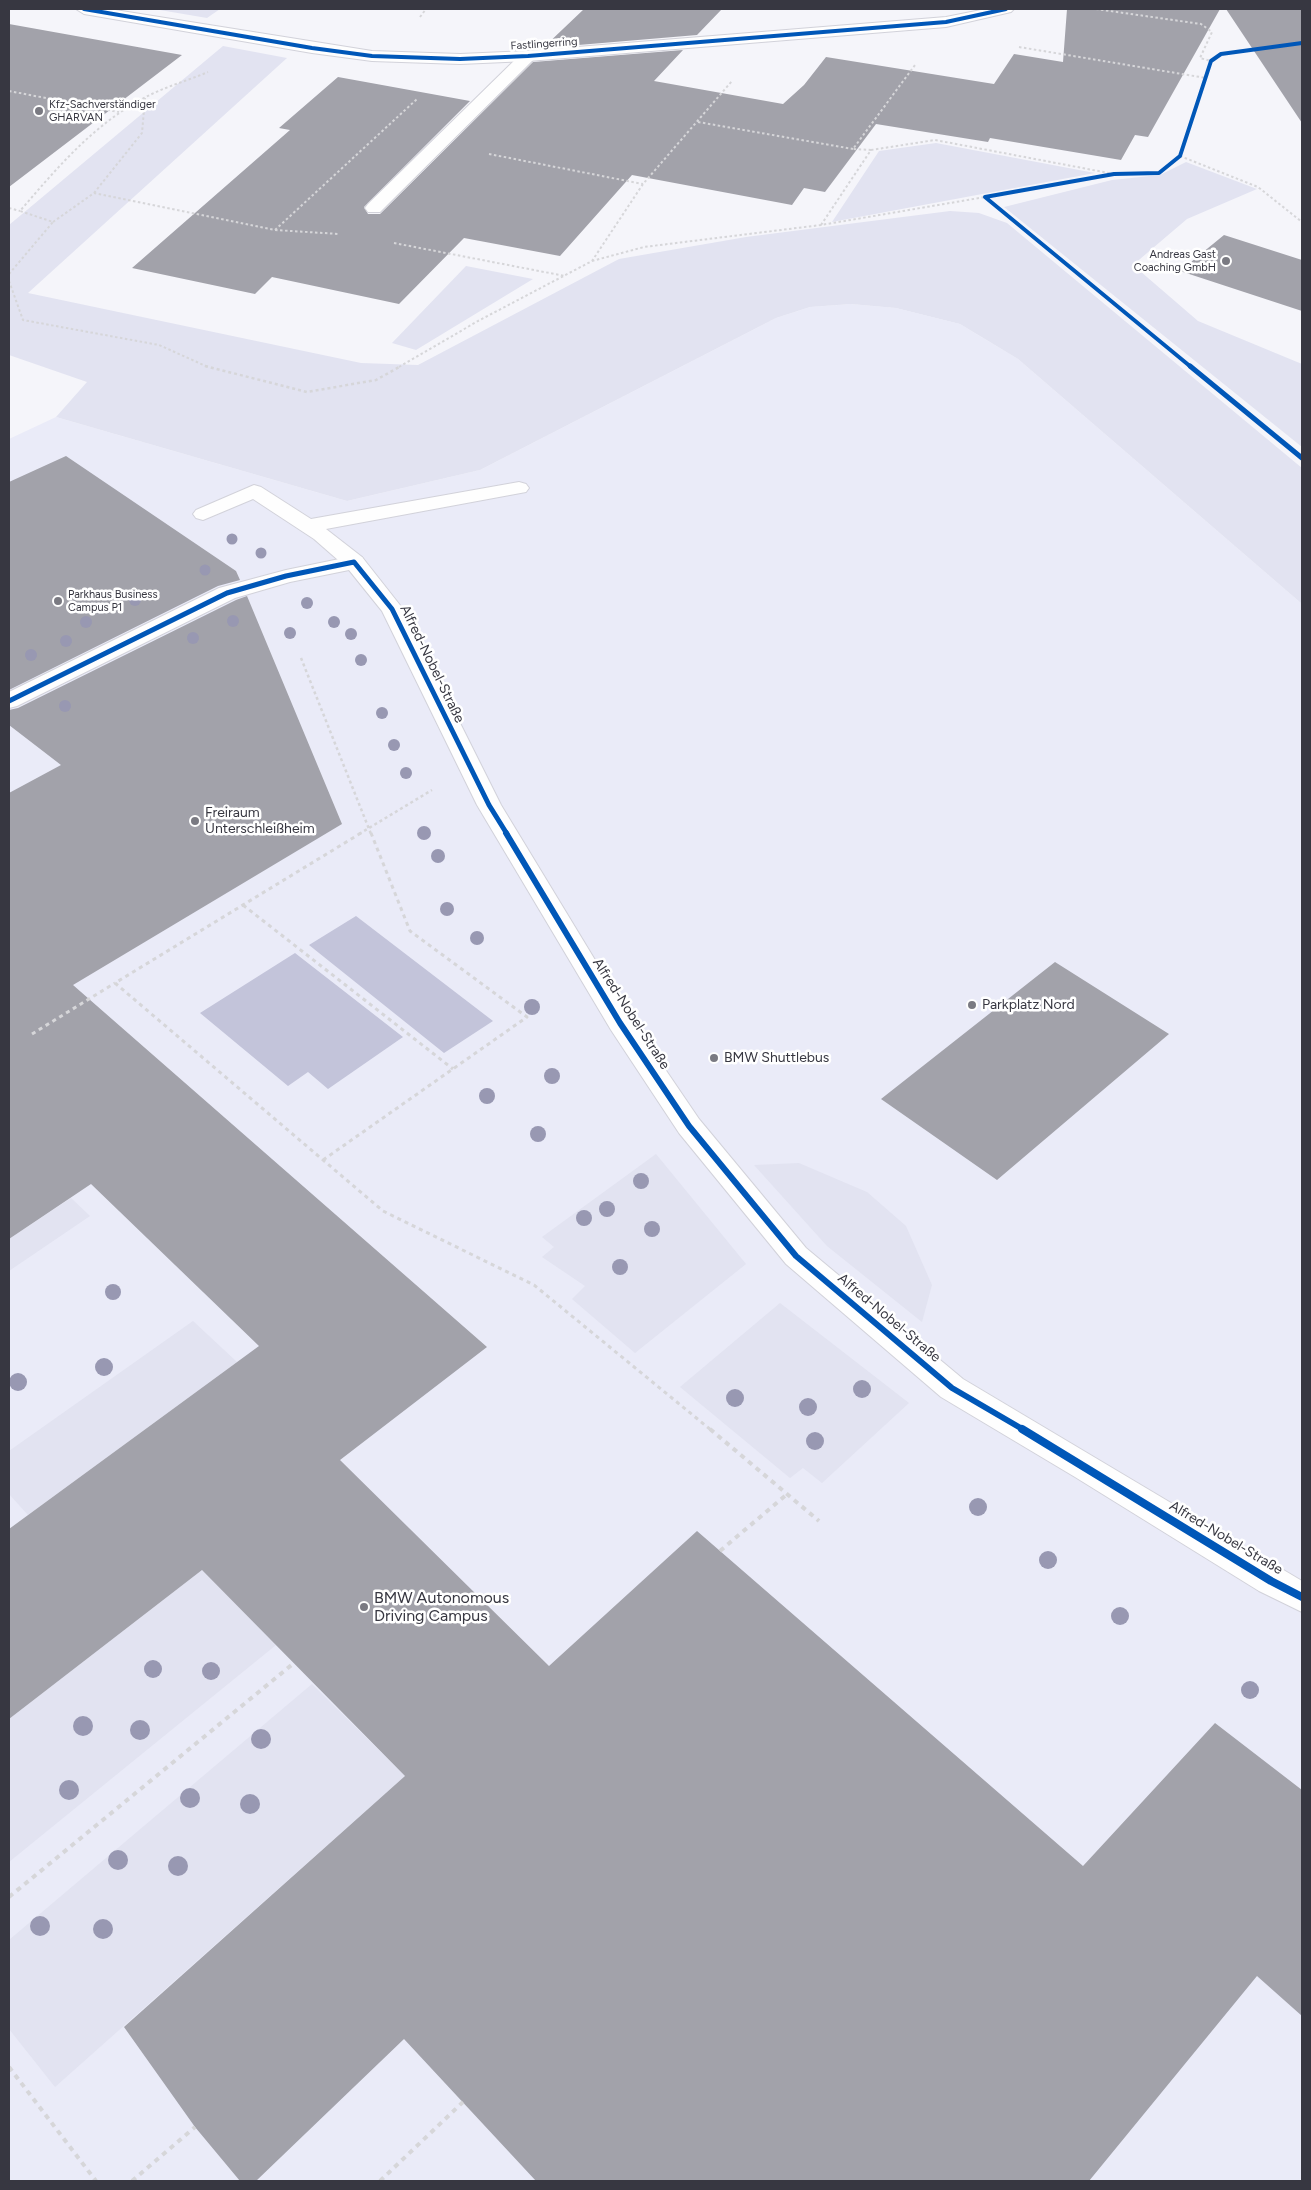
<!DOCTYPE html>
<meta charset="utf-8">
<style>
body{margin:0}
#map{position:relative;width:1311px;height:2190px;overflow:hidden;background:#f5f5fa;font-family:Figtree,sans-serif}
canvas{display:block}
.frame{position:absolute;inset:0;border:10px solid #373741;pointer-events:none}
</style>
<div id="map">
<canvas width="1311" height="2190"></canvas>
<div class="frame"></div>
</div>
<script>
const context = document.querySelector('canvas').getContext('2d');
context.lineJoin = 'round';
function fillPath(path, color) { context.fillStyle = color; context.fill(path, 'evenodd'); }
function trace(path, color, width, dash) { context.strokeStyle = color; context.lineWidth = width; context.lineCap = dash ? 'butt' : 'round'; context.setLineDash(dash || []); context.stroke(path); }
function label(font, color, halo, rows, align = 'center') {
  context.font = font + ' Figtree,sans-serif'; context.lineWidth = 5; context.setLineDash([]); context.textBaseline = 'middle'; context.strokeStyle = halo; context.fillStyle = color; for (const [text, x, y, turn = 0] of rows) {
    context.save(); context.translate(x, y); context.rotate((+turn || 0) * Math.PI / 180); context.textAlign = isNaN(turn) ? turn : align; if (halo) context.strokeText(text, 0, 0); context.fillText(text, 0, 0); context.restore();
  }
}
fillPath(new Path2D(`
 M851,304l45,4 64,16 58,35 284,245v1577h-1293v-1742l47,-22 291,84 133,-31 296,-152 34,-11z`), '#eaebf8');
fillPath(new Path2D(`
 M154,9h66l-13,9z
 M223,46l64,12 -259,235 333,70 57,2 201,-106 127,-22 204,-26 29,2 28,10 295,245v136l-284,-245 -58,-35 -64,-16 -45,-4 -41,3 -34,11 -296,152 -133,31 -291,-84 31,-35 -78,-27v-130z
 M936,143l159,30 -263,49 47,-71z
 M1186,162l71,27 -70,30 -54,46 65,56 104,43v83l-298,-240 108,-27 48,-5z
 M466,266l67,13 -117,71 -24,-7z
 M656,1154l90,110 -111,89 -63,-54 13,-13 -43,-29 12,-10 -12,-10z
 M799,1163l68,29 39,34 26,59 -10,37 -95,-76 -73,-81z
 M71,1198l19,18 -81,55v-32z
 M780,1303l129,100 -87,80 -19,-15 -13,10 -110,-91z
 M193,1321l44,41 -209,153 -19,-21v-43z
 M202,1570l74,75 -267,217v-143z
 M312,1684l93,92 -350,311 -46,-58v-89z`), '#e2e3f1');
fillPath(new Path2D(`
 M356,916l137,105 -49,32 -135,-108z
 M295,953l108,84 -75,52 -20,-17 -20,14 -88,-73z`), '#c3c4da');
fillPath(new Path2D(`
 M584,9h138l-25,26 -154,13z
 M1067,9h153l-72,128 -13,-2 -14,25 -131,-22 -2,4 -112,-18 -51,68 -21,-4 -12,17 -160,-30 -72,81 -96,-18 -65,66 -127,-27 -17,17 -123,-26 158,-138 -11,-2 59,-51 132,24 -106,106 4,7h12l153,-152 150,-12 -29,31 129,23 21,-19 22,-28 168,27 20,-30 49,8z
 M1226,9h76v114z
 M9,24l173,31 -173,132z
 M1224,235l78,25v51l-122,-40z
 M66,456l170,115 4,9 -22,6 -209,104v-208z
 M247,596l95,228 -269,161 414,362 -147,113 209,206 148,-135 386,335 132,-143 87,67v226l-45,-40 -168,205h-553l-132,-142 -148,142h-16l-45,-54 -71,-100 281,-251 -203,-206 -193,149v-190l250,-183 -168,-162 -82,55v-446l52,-28 -52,-40v-15l9,-2 218,-108z
 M1055,962l114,72 -172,146 -116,-81z`), '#a2a2aa');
const lane = new Path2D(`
 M528,51l8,5 -2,3 -154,153h-12l-3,-4 3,-4 154,-151z
 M519,482l7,2 3,4 -3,4 -200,37 36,28 3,5 -3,5 -8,1 -8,-1 -32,-28 -61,-40 -50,21 -7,-2 -3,-4 3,-4 58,-25 7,2 50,32z`);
const street = new Path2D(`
 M76,9h33l263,42 88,3 68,-3 418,-34 40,-8h28l-3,3 -65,15 -418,34 -68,3 -88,-3 -60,-8 -228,-39z
 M354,556l8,1 41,52 98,196 128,211 70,103 107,129 157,131 339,202v31l-43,-21 -184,-114 -134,-80 -155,-133 -107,-131 -68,-103 -134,-225 -95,-194 -33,-41 -59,12 -55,16 -218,108 -8,2v-16l210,-104 67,-18z`);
trace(lane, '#d2d2da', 2);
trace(street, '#d2d2da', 2);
trace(new Path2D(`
 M1096,9l105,15 11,8 -12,26 11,3
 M420,17l6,-8
 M1019,47l187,31
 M9,91l110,21
 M698,122l155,27
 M871,150l64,-10 179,34
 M489,154l154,30
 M1180,156l78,31 44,35
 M94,193l48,-60 3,-35
 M9,208l11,3
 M53,222l41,-29 181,37 64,4
 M821,225l50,-75 -18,-1 62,-84
 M275,230l142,-131
 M394,243l171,33
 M592,261l52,-14 177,-22 164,-28
 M9,274l44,-52 -33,-11c37,-43 73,-86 124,-113 20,-11 43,-17 64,-26
 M9,281l14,39 136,25 49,22
 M399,367l79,-46 114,-60 51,-77 89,-103`), '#d6d6d9', 2, [2.5, 2.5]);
trace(new Path2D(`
 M205,366l102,26 69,-12 25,-14
 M301,658l70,176
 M359,834l73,-44`), '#d6d6d9', 2.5, [3, 3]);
trace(new Path2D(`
 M361,833l-246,150 268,228 151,74 177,145
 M243,905l210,164
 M32,1034l83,-51
 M323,1160l204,-143 -117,-86 -39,-98`), '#d6d6d9', 3, [4, 4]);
trace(new Path2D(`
 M710,1429l109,92
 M720,1551l66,-56
 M9,1897l285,-234
 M9,2067l87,114
 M132,2181l63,-54
 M380,2181l83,-79`), '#d6d6d9', 4, [5, 5]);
fillPath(lane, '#fefefe');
fillPath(street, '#fefefe');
trace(new Path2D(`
 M84,9l228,39 60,8 88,3 68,-3 418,-34 60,-13
 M985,197l206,170
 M985,197l129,-23 45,-1 21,-17 31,-95 10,-7 81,-11`), '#0057b8', 4);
trace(new Path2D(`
 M1190,366l112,92
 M9,701l218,-108 59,-17 68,-14 38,47 97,196 18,29`), '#0057b8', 5);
trace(new Path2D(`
 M506,833l114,190 69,103 107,130 156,132 72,42`), '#0057b8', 6);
trace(new Path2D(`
 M1022,1429l249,152 31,16`), '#0057b8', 8);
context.fillStyle = '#9898b2';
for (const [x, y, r] of [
 [232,539,5.5],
 [261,553,5.5],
 [205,570,5.5],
 [135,600,6],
 [307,603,6],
 [233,621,6],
 [86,622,6],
 [334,622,6],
 [290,633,6],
 [351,634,6],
 [193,638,6],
 [66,641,6],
 [31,655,6],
 [361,660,6],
 [65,706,6],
 [382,713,6],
 [394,745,6],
 [406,773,6],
 [424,833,7],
 [438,856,7],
 [447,909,7],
 [477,938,7],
 [532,1007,8],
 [552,1076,8],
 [487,1096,8],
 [538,1134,8],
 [641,1181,8],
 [607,1209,8],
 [584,1218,8],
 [652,1229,8],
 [620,1267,8],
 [113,1292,8],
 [104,1367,9],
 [18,1382,9],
 [862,1389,9],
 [735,1398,9],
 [808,1407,9],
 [815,1441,9],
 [978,1507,9],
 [1048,1560,9],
 [1120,1616,9],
 [153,1669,9],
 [211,1671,9],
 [1250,1690,9],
 [83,1726,10],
 [140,1730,10],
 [261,1739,10],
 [69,1790,10],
 [190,1798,10],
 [250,1804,10],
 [118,1860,10],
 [178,1866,10],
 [40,1926,10],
 [103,1929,10]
]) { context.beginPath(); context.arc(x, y, r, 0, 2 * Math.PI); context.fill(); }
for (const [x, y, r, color] of [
 [39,111,5,"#7a7a82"],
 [1226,261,5,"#7a7a82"],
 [58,601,5,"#7a7a82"],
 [195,821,5,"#7a7a82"],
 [972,1005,5,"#7a7a82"],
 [714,1058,5,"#7a7a82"],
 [364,1607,5,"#7a7a82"]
]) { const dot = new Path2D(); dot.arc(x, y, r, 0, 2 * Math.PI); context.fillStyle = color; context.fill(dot); trace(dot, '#fff', 2); }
label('11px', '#373741', '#fff', [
 ["Fastlingerring",544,44,-4]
]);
label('11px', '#373741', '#fff', [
 ["Kfz-Sachverständiger",49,105],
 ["GHARVAN",49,118],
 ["Andreas Gast",1216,255,"right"],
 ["Coaching GmbH",1216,268,"right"],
 ["Parkhaus Business",68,595],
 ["Campus P1",68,608]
], 'left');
label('14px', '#373741', '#fff', [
 ["Alfred-Nobel-Straße",432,664,64],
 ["Alfred-Nobel-Straße",631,1014,57],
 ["Alfred-Nobel-Straße",889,1318,40],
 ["Alfred-Nobel-Straße",1226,1538,31]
]);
label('14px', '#373741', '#fff', [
 ["Freiraum",205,813],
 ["Unterschleißheim",205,829],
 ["Parkplatz Nord",982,1005],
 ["BMW Shuttlebus",724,1058]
], 'left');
label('16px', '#373741', '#fff', [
 ["BMW Autonomous",374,1598],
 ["Driving Campus",374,1616]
], 'left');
</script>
